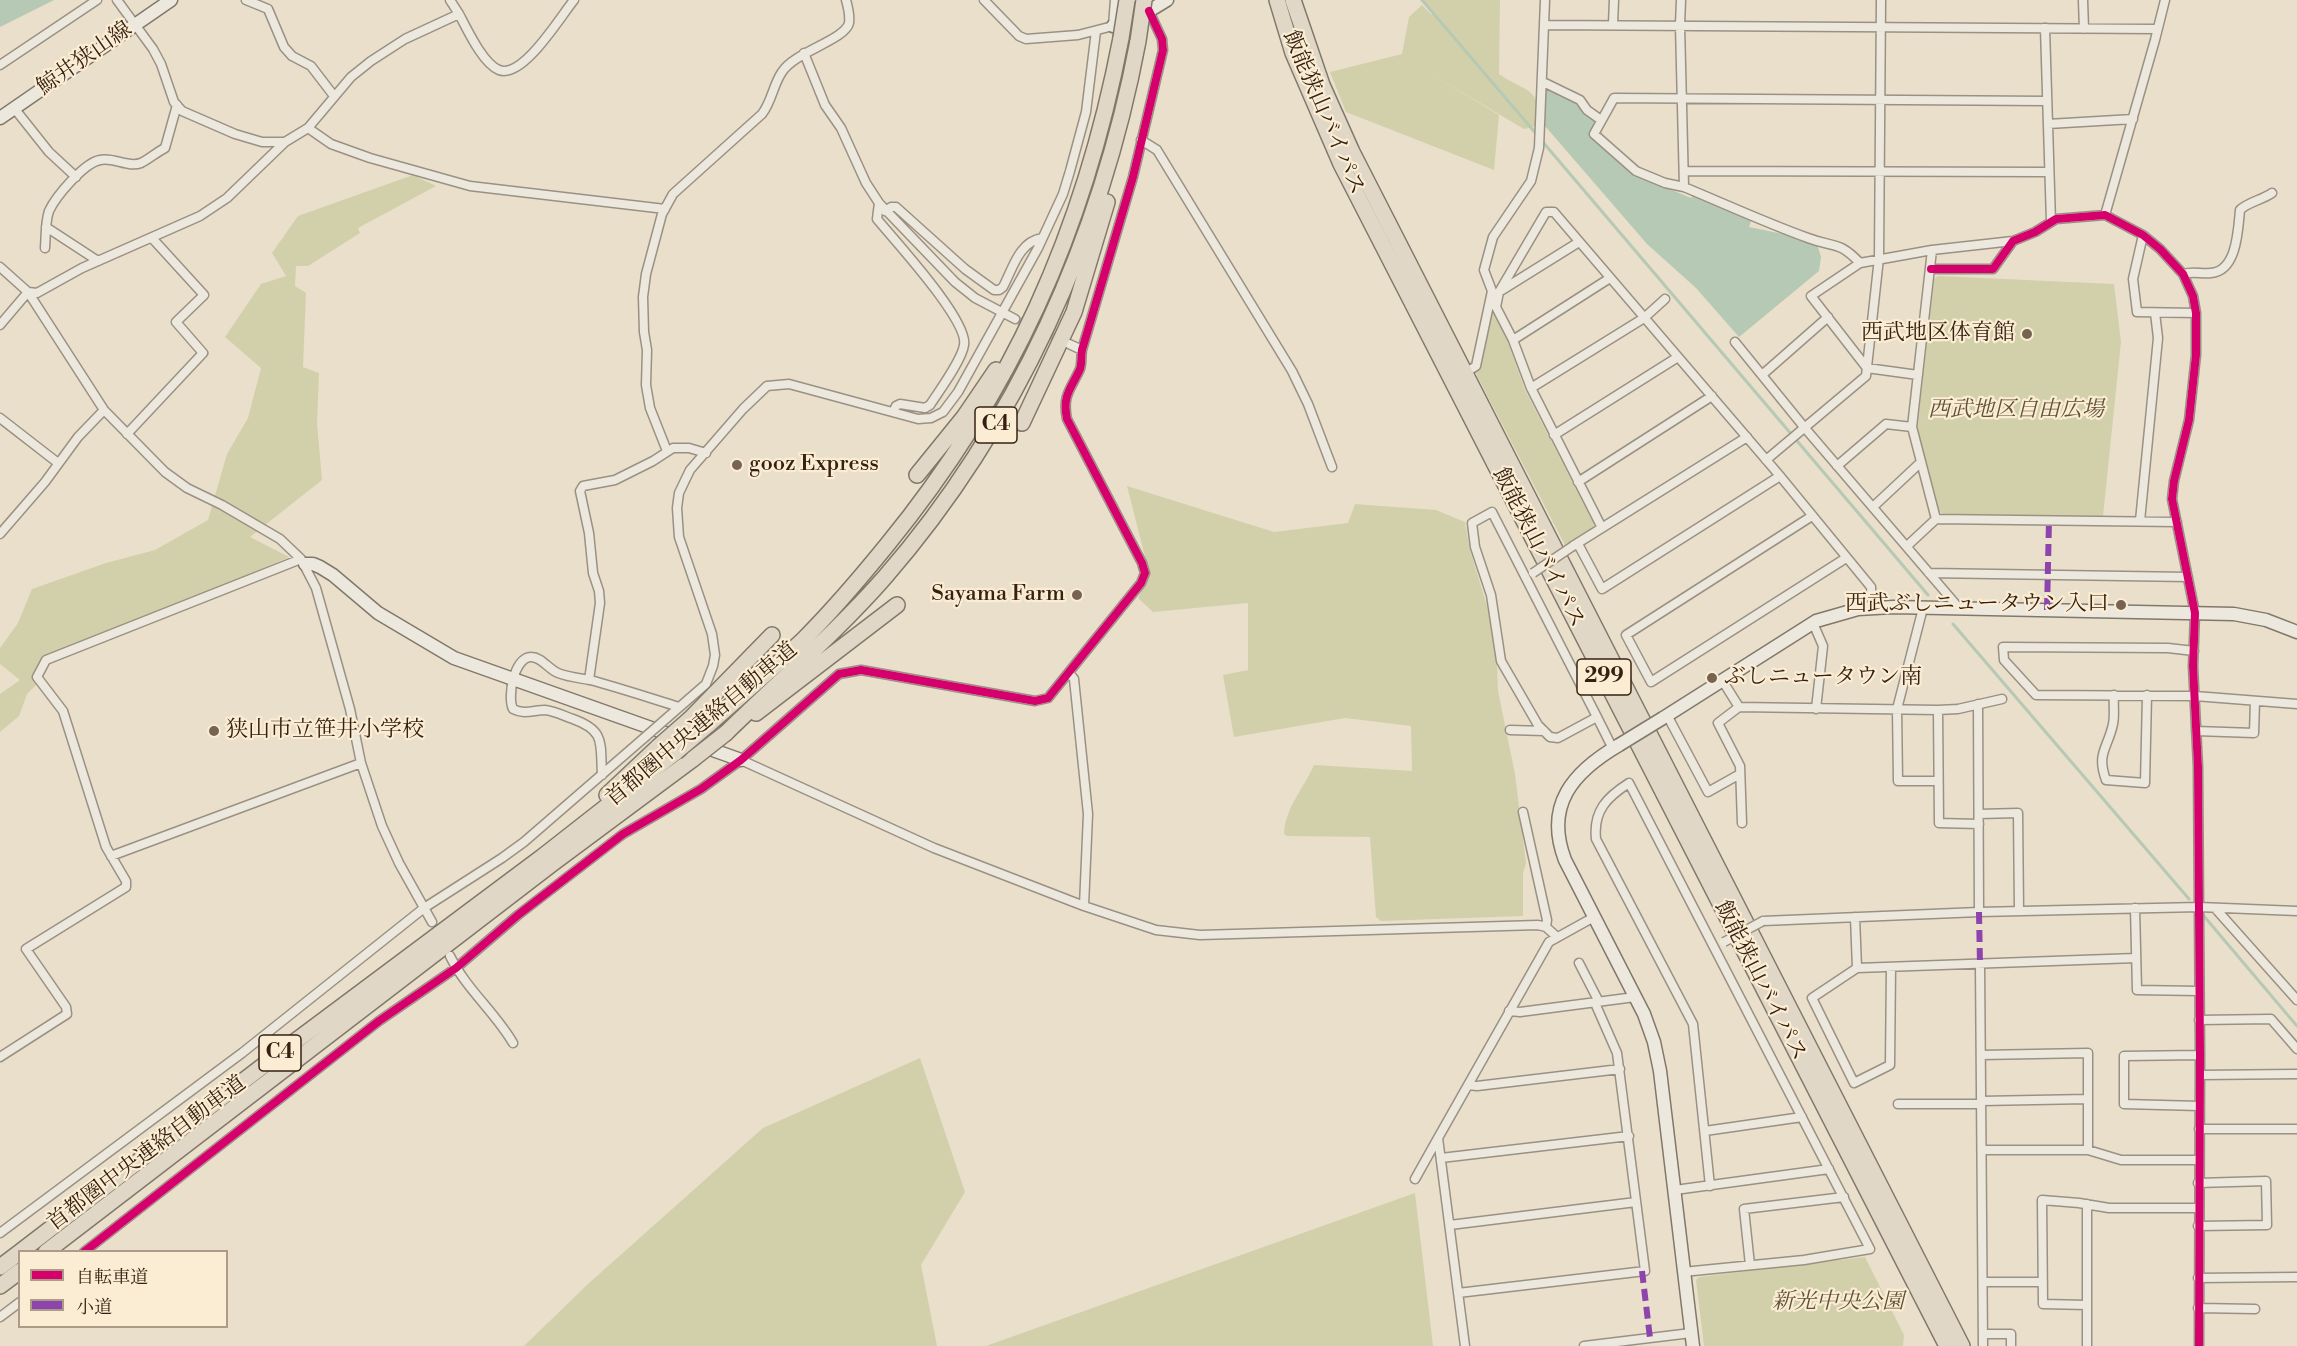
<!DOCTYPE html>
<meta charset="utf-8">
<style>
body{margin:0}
#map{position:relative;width:2297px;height:1346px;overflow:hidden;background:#eadfca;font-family:"Libre Bodoni","Noto Serif JP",serif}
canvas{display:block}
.legend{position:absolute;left:18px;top:1250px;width:210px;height:78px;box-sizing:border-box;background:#faedd3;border:2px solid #ac9b86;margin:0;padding:8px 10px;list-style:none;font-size:18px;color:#372012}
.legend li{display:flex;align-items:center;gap:12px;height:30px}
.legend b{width:30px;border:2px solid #ac9b86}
</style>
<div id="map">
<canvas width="2297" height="1346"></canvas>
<ul class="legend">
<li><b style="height:8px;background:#d6006c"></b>自転車道</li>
<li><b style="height:8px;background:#8e44ad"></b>小道</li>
</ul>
</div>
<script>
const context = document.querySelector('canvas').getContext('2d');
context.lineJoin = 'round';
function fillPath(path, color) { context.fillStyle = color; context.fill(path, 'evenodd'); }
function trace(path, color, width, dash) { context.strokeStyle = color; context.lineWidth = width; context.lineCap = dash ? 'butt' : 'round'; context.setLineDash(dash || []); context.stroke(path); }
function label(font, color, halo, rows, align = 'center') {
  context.font = font + ' "Libre Bodoni","Noto Serif JP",serif'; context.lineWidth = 4.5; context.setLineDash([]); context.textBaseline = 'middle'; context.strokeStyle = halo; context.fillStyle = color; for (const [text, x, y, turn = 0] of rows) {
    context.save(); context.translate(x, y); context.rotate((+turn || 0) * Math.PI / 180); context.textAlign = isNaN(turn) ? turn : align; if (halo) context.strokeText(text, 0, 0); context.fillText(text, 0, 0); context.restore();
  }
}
fillPath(new Path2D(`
 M1423,0h77l-1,74c29,20 41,11 39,52l-14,3 -93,-55 68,41 -5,55 -148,-58 -16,-40 72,-18 7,-37 13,-12 10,10v-4z
 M413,175l23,11 -78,42 2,5 -52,33h-12l-1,20 11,7 -3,74 16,6 -2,51 5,56 -72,57 39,20 -245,108 -1,13 -16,16 -8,22 -19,16v-38l20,-14 -20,-16v-16l18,-25 14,-34 74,-26 49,-13 53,-30 19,-66 21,-36 13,-50 -36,-31 36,-53 25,-8 -14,-23 26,-37z
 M1938,276l176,8 7,58 -18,174 -160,-2 -5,-4 -21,-82 17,-149z
 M1492,309l16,33 17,48 69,134 -1,5 -28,16 -88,-169 -1,-5z
 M1127,486l147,46 74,-9 7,-19 81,6 29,12 5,28 17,56 10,57 1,28 17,83 11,89 -3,10v43l-142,5 -5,-4 -6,-80 -83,-1 -3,-2c1,-26 20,-46 30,-69l98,6 -1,-45 -66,-8 -111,19 -11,-62 25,-5v-67l-95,9 -15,-14 11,-26z
 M920,1058l45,134 -44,73 16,81h-413l64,-62 175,-156z
 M1415,1193l18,153h-447z
 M1865,1257l39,78 -1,11h-199l-8,-66 3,-3z`), '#d2d0aa');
fillPath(new Path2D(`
 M0,0h54l-54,27z
 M1549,89l29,16 17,17 -6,14 29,22 18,17 55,23 3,-5 58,25 -3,9 44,9 24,8 4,13 -2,14 -80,66 -43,-49 -49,-44 -102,-118 1,-35z`), '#b6c9b4');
trace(new Path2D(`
 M1422,0l116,136
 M1542,141l386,454
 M1953,624l236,275
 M2203,915l94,111`), '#b6c9b4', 3);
trace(new Path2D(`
 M1015,319l48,22`), '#c6b9a5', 8, [8, 4]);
const street = new Path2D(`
 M117,0l36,49 8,15 13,38 8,9 53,23 27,8h23
 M246,0l22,9 16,38 8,9 19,10 23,30
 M450,0l9,14
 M984,0l35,36 7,3 52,-4 35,-9 2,-26
 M1681,0l-1,25 4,162
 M2083,0l1,29
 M1613,24l1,-24
 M1545,25l612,4
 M2045,28l6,194
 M804,53l21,52 16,23 25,55 13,20 76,79 20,16 40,21
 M0,65l97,-65
 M1543,82l37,18 7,10 14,10
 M14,108l35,44 27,25
 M2048,124l85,-5
 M308,128l23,16 39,14 100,28 195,23
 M1141,140l16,10 135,221 16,33 24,63
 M1684,171l365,1
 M879,203l-2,16c18,22 92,102 87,126 -2,15 -25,46 -34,60l-5,3 -25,-4 -4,2 -3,6
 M885,211l6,-4h5l69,62 29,21h5l4,-3c10,-19 16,-45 39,-49
 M2105,215l50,-175 10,-40
 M46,227l52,34
 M2143,235l-10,44 4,33 59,1
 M45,248c1,-12 0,-25 4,-37 7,-15 35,-48 51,-51 14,-3 28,8 41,3 8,-4 16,-11 24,-15l12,-43
 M1932,250l-20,177 24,92
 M1860,263c-22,-23 -26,-15 -52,-25 -42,-15 -83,-34 -124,-51l-19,-4 -29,-12 -42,-37 20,-36 433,3
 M0,267l28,25 76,118 61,62 22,16 35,17 58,34 21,20 15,29 34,121 11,54 21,63 17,37 33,59
 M1931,269h62l20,-28 22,-9 21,-13 49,-4 38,20 17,14 23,25 10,22 3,17v42l-7,65 -15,61 -2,18 23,114 -2,53 5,101 2,288 -1,291
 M2183,274c10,-3 18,0 28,-1 26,-2 27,-43 29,-63 8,-8 22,-10 32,-17
 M1502,290l77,-48
 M28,292l9,1 45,-25 118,-52 27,-18 58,-56 23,-14 43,-51 20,-16 34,-22 54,-25c8,15 24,50 40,56 24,9 61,-53 75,-70
 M0,325l28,-33
 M1513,340l97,-62
 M1735,342l69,85 155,181
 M1069,344l13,6
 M1465,373l11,-7 16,-75 -8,-21 9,-33 38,-56 8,-33 6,-148
 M1762,375l66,-58
 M1918,375l-51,-7 -56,-72 49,-33 72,-13 81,-9
 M1531,388l113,-70 21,-19
 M0,418l58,45
 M127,434l76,-81 -27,-31 28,-27 -52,-57
 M1554,435l124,-78
 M667,451l-17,-43 -4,-23 1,-35 -3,-18 -1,-35 3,-23 16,-60 11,-20 89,-80c10,-13 11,-29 20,-42 12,-20 63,-32 67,-49 1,-7 -1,-16 -3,-23
 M1766,460l100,-84 13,-118 2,-258
 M1837,466l49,-42 26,3
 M1578,482l134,-86
 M1874,506l46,-43
 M1812,516l-186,119 25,47 195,-124
 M2140,521l18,-183 -3,-25
 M1602,528l-71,-140 -18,-48 -17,-33 3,-15 47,-80h8l226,264 91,111 1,21
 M0,534l45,-52 33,-45 26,-27
 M1578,544l24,45 178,-113
 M1573,546l174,-109
 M1907,546l29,-27 241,3
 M1929,573l259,4
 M1923,608l-26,101 1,72h40
 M1813,623l10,23 -7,63
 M2194,651l-26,-3 -165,-1 1,13 32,35 159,1 102,8
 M1070,674l4,5 14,135 -4,92
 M589,680l11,-77 -1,-12 -6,-18 -4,-40 -9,-42 3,-5 32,-6 38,-19 20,-13h16l17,5
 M1722,680l17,27 199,3 20,-1 44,-10
 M2114,695c-1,10 1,20 -1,29 -5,24 -17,29 -7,56l39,3 2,-88
 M1978,704l1,208
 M1739,707l-21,16 22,43 2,57
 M1938,710l1,113 40,1
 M1667,715l41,77 32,-18
 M668,717l38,-33 7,-18 2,-11 -3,-21 -33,-97 -2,-29 2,-15 11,-23 53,-61 24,-23 22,-2 129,35 13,-1 12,-6 15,-20 80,-144 25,-54 7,-23 16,-59 10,-81
 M1597,717l-39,21 -8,-1 -12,-12 -37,-64 -10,-66 -16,-48 -3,-24 20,-11 105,205 16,32
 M1510,730l34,1
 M2196,731l58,2 1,-32
 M741,760l193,88 150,58 72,24 44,5 338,-10 8,2 11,10
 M602,775c-2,-32 4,-44 -29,-56 -9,-3 -18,-8 -28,-9 -11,0 -21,5 -32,-1 -6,-12 1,-52 18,-52 11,0 17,12 27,16 10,4 21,5 32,7 30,8 60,18 89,27
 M1523,812l24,108 -1,7
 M1979,814l39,-1 1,98
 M111,856l250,-93
 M2135,908l2,82 62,1
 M2215,908l82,92
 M1855,917l2,51 -45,30 42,85 36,-18 1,-98
 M1763,921l216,-9 220,-5 98,4
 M450,956c16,33 45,56 63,87
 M1579,963l20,39
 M1980,964l3,382
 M1857,968l279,-10
 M1509,1011l11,1 115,-15
 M2199,1020l72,-1 26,30
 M1981,1055l107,-2v97
 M0,1057l67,-43 -1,-7 -40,-58 100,-62v-6l-20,-34 -43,-136 -26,-34 9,-17 255,-101
 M2200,1075l97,-1
 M1468,1085l9,1 143,-17
 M1981,1101l107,-2
 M1898,1104h83
 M2199,1106l-75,-2v-48l76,-1
 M2199,1129h98
 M1705,1131l97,-14
 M1982,1150h106l33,10h77
 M1441,1158l188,-22
 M1415,1179l23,-41
 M1675,1190l154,-21
 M1450,1225l186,-23
 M2198,1226l69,-1 -1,-44 -68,2
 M0,1233l242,-180 182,-145 78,-50 22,-16 120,-104
 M84,1252l295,-231 77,-53 62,-53 105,-81 78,-45 40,-29 98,-86 22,-4 174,31 13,-3 93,-115 4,-10 -3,-10 -75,-144c-5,-24 4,-30 13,-50 2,-6 1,-13 2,-19l51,-173 30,-127 -1,-11 -13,-28
 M1750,1265l-6,-56 100,-12
 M1683,1272l121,-12 66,-11 -241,-466c-22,14 -36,28 -33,56l97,185 17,162
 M2198,1278l99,-1
 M1983,1282h60
 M1458,1293l187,-22 -28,-218 -22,-50
 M2087,1305l-44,-1 -1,-104 37,3 30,5h89
 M2198,1308l57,1
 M0,1317l20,-15
 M1983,1334h28v12
 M1465,1346l-27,-208 111,-196 45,-25
 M1584,1346l107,-13
 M2087,1346v-142`);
const secondary = new Path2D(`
 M1113,26l36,-15 18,-11
 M0,118l171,-118
 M305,564h8l7,3 13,8 45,38 76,45 287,102
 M1663,718l153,-97 42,-12 35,-2 341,7 32,6 31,12
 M1619,745c-46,27 -75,60 -54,115l79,154 10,28 6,29 33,275`);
const highway = new Path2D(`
 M1277,0l16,53 48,111 606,1182
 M1293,0l29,85 30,67 610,1194
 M1022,423l52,-111 33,-110
 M917,475l47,-58 32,-47
 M756,713l141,-108
 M690,719l82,-84
 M708,725c32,-28 64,-56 95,-85 30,-30 58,-63 84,-95 125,-153 197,-314 234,-507
 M726,733c53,-52 110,-100 159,-156 132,-152 216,-339 253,-536
 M607,795l51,-48
 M20,1252l265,-203 257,-192 134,-105
 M46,1252l507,-389 140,-104
 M0,1267l20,-15
 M0,1286l20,-15`);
trace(street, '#9a9184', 11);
trace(secondary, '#81786b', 15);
trace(highway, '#81786b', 18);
trace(street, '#ede8dd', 8);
trace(secondary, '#ede8dd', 12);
trace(highway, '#e0d7c7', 15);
const streetBridge = new Path2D(`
 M1533,573l40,-27
 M644,738l24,-21
 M1724,942l39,-21`);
const secondaryBridge = new Path2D(`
 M1619,745l44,-27`);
const highwayBridge = new Path2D(`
 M1121,38l6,-38
 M1138,41l6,-41
 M658,747l32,-28
 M676,752l32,-27
 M693,759l33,-26`);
trace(streetBridge, '#9a9184', 11, []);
trace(secondaryBridge, '#81786b', 15, []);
trace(highwayBridge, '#81786b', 18, []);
trace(streetBridge, '#ede8dd', 8);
trace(secondaryBridge, '#ede8dd', 12);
trace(highwayBridge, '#e0d7c7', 15);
trace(new Path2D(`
 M2047,610l2,-90
 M1979,912l1,52
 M1642,1271l8,67`), '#8e44ad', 6, [12, 6]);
trace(new Path2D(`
 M1931,269h62l20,-28 22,-9 21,-13 49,-4 38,20 17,14 23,25 10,22 3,17v42l-7,65 -15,61 -2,18 23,114 -2,53 5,101 2,288 -1,291
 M84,1252l295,-231 77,-53 62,-53 105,-81 78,-45 40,-29 98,-86 22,-4 174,31 13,-3 93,-115 4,-10 -3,-10 -75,-144c-5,-24 4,-30 13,-50 2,-6 1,-13 2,-19l51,-173 30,-127 -1,-11 -13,-28`), '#d6006c', 8);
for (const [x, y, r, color] of [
 [2027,334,6,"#766352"],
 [737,465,6,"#766352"],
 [1077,595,6,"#766352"],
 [2121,605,6,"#766352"],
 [1712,678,6,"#766352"],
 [214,731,6,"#766352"]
]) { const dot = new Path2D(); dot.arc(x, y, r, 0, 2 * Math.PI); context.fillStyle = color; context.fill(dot); trace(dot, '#faedd3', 2); }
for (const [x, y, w] of [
 [996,425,42],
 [1604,677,54],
 [280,1053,42]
]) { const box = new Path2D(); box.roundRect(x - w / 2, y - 18, w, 36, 4.5); context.fillStyle = '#faedd3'; context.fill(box); trace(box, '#372012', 1.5); }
label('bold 21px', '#372012', null, [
 ["C4",996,425],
 ["299",1604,677],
 ["C4",280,1053]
]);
label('22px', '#372012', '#faedd3', [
 ["鯨井狭山線",85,59,-35],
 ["飯能狭山バイパス",1323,113,67],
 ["飯能狭山バイパス",1538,548,63],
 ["首都圏中央連絡自動車道",702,725,-40],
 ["飯能狭山バイパス",1760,981,63],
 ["首都圏中央連絡自動車道",147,1154,-37]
]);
label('22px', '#372012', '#faedd3', [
 ["西武地区体育館",2015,334],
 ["gooz Express",749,465,"left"],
 ["Sayama Farm",1065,595],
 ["西武ぶしニュータウン入口",2109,605],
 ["ぶしニュータウン南",1724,678,"left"],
 ["狭山市立笹井小学校",226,731,"left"]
], 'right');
label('italic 22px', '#605138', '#faedd3', [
 ["西武地区自由広場",2016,411],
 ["新光中央公園",1838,1303]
]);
</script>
